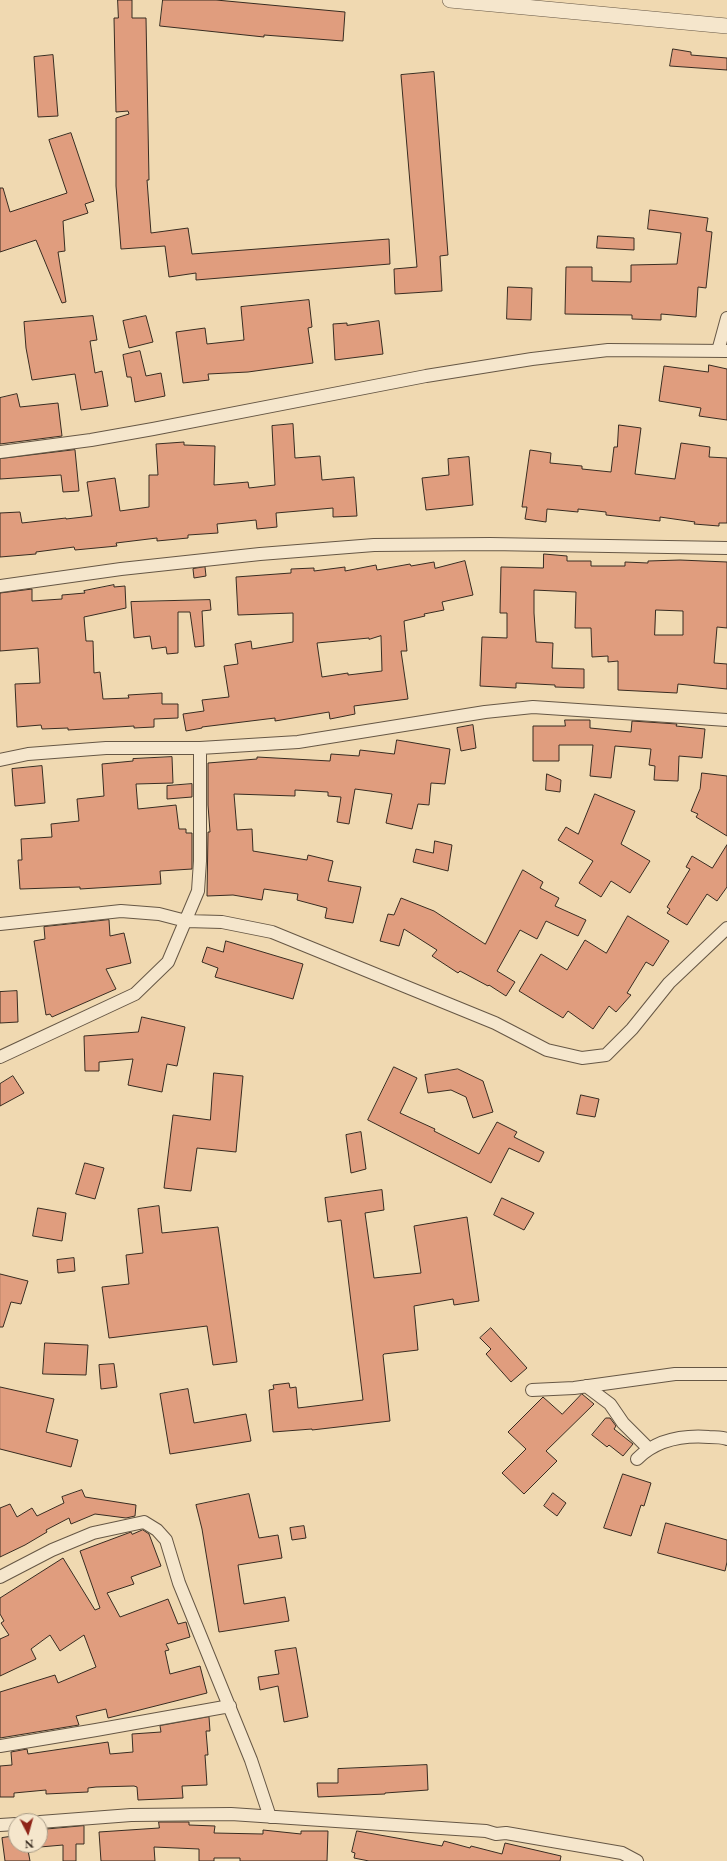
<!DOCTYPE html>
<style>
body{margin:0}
#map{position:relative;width:727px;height:1861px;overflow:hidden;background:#f0d9b1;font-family:"EB Garamond",serif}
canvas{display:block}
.north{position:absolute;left:8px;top:1813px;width:40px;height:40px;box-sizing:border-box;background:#f5e6cc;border:1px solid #a99c88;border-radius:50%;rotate:174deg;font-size:11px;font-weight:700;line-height:16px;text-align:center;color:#382c21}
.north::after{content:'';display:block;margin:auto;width:14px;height:18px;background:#8f2418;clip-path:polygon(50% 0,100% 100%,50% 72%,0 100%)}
</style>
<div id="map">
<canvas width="727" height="1861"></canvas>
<div class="north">N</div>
</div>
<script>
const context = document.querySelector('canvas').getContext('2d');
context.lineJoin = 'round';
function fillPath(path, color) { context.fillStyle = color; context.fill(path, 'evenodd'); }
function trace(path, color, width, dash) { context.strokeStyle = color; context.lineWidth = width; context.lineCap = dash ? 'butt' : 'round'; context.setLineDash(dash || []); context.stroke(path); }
const building = new Path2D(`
 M118,0h14v18h14l3,162h-2l4,53 37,-5 4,26 197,-15 1,25 -194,16v-7l-27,4 -4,-31 -44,3 -5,-63v-68l13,-4 -1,-3 -12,1 -2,-94h4z
 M163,0h53l129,12 -2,29 -79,-6v2l-104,-11z
 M673,49l18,3v3l36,3v12l-57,-4z
 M53,55l5,61 -20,1 -4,-60z
 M434,72l14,183 -8,1 2,35 -47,3 -1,-25 23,-2 -16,-192z
 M71,133l23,68 -9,3 3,9 -25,8 2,30 -7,1 8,50 -4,1 -26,-63 -36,12v-64h3l7,24 57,-19 -18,-53z
 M650,210l58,8 -2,13 6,1 -6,56 -8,-1 -2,30 -35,-3v6l-29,-1v-4l-67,-1 1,-47h26v14l39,1v-17l46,-1 4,-31 -33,-4z
 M598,236l36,2v12l-37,-2z
 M508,287l24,1 -1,32 -24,-1z
 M309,300l3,27 -4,1 5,35 -65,9 -40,2 1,6 -26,3 -7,-51 29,-4 2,16 37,-4 -3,-33z
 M93,316l4,24 -7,1 5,32 7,-2 6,35 -27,4 -6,-36 -43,6 -6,-32 -2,-26z
 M146,316l7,26 -24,6 -6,-27z
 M379,321l4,33 -48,6 -2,-36 14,-1v2z
 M140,351l6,25 15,-3 4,23 -30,6 -4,-25h-4l-4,-22z
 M709,365l18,4v51l-28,-4 2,-8 -42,-7 5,-35 44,6z
 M17,394l3,13 38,-4 4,33 -62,8v-46z
 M293,424l2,34 25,-2 2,24 32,-3 3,39 -24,1v-9l-57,5 1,14 -20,2 -1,-9 -39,4 1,9 -30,2v3l-31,3v-3l-41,5 1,3 -42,4 -1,-3 -38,5v2l-36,3v-44l20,-1 2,11 44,-5v1l26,-3 -5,-34 28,-4 5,33 29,-4v-32h9l-2,-31 28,-2v3l31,1 -1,39 34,-3 1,6 26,-3 -3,-59z
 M619,425l22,3 -6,46 40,5 6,-36 29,4 -1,10 18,1v65h-8v3l-25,-2 1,-2 -35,-5v4l-54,-6v-3l-28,-3v3l-31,-3 -1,13 -21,-3 2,-12h-5l8,-57 21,3 -1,10 32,3v3l29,3 3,-25h3z
 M75,450l4,41 -16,1 -2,-17 -61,4v-20z
 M469,457l4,48 -47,5 -4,-32 27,-3 -1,-16z
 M544,554l23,2v5h24v5h34v-4l23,1v-2l32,-1 47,2v66l-10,-1 -3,36 13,1v25l-49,-5 -1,9 -59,-3v-29l-10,1v-6l-16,1 -1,-29h-16l1,-36 -42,-2v23l2,29 17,1 -1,25 32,1v19l-29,-1v-2l-39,-2v5l-36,-2 2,-49 25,1v-25h-7l1,-46 42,1zM656,610l27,1v24h-28z
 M465,561l8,34 -31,7 2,8 -20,4 1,2 -21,5 3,30h-6l7,48 -54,7 1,8 -25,5 -1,-7 -54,9v-3l-73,9v1l-16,3 -3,-17 21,-3 -2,-11 27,-3 -5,-31 14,-2 -3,-20 16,-3 1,8 41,-7v-29l-55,2 -2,-38 55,-4v-4l23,-1v3l31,-4v4l31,-6 1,5 33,-6 1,2 23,-4 1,6zM381,636l1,35 -34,4v-2l-26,4 -5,-34 52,-5v1z
 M205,567l1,9 -12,2 -1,-9z
 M114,585v2l11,-1 1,22 -42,9 2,24h7l1,32 6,-1 3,27 26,-1 -1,-3 34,-2v11h16v14l-24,1v8l-20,1v-2l-66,4v-2l-26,1 -1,-4 -24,2 -2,-43 25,-1 -2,-35 -38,3v-58l32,-4v12l30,-2v-4l23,-2 -1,-2z
 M210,600l1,10 -9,1 2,35 -9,1 -5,-35h-12v41l-11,1 -1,-7 -14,2 -2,-13 -16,2 -3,-36z
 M565,720h25v8l41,4 1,-11 45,3 -1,2 29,3 -3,29 -23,-2 -1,25 -24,-1 1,-14 -6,-1 2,-16 -36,-3 -4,32 -21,-2 3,-31h-34v16h-26v-35h32z
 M473,725l3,23 -15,3 -4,-23z
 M397,740l53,9 -5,35 -14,-1 -2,22 -11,-1 -6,25 -26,-6 6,-29 -37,-5 -6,35 -12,-2 4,-25 -13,-1v-4l-33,-2v6l-61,-2 3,36 15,-1 1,22 54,9 1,-5 25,6 -5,20 33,6 -8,36 -28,-5 2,-10 -30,-8 1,-6 -34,-5 -2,11 -29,-5 -26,1 1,-64h2l-2,-27v-42l49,-4v-2l73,4 1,-7 28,2 1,-6 34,4z
 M172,757l1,26 -37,1 2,25 38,-4 3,24h7v4h6v36l-32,2 1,13 -81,5v-2l-60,2 -2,-29h4l-1,-21 31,-2 -1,-13 28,-3 -2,-22 27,-3 -2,-32 31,-3v-2z
 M42,766l3,37 -30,3 -3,-37z
 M702,773l25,3v60l-31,-19 2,-3 -7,-3 9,-22z
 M547,774l14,6 -1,12 -14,-2z
 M192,784v13l-25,2v-13z
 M595,794l40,17 -14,33 29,17 -20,32 -19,-12 -10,16 -22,-14 14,-22 -35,-21 8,-13 12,7z
 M435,841l17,4 -4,26 -35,-9 3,-13 17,4z
 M727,845v42l-10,14 -10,-7 -20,31 -20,-12 3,-4 -3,-2 23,-38 -4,-2 6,-11 20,12z
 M523,870l20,12 -3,6 19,10 -4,8 31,14 -8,16 -32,-15 -9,18 -17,-9 -23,41 18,11 -9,14 -17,-11 -1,1 -28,-15 -2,2 -26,-17 5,-6 -33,-21 -5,17 -19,-5 8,-27 6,1 7,-17 33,13 51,33z
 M628,916l41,25 -16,25 -7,-4 -19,31 4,2 -15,17 -7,-6 -16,23 -25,-18 -5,7 -44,-27 22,-37 26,16 18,-30 21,13z
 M109,920l1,16 14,-3 7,30 -25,6 10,20 -64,28 -2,-3 -4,1 -12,-74 11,-2 -1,-12z
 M226,941l77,23 -10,35 -78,-22 3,-9 -16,-6 5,-15 16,5z
 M17,991l1,31 -18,1v-31z
 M142,1017l43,10 -8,39 -10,-2 -5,28 -34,-7 5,-26 -34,3v9h-14l-1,-35 54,-4z
 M394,1067l23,11 -17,35 35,16 -1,2 45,23 18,-32 20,10 -3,5 30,15 -5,10 -30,-14 -18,35 -123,-63z
 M458,1069l25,12 10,31 -20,6 -7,-21 -15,-7 -23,3 -3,-18z
 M214,1073l29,3 -7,76 -39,-4 -6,43 -27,-3 9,-73 37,5z
 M13,1076l11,17 -24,13v-22z
 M581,1095l18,4 -4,18 -18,-3z
 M361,1132l5,37 -15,4 -5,-38z
 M85,1163l19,5 -9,31 -19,-5z
 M382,1190l2,20 -19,3 9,65 47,-5 -7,-47 53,-9 12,84 -25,4 -1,-6 -39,7 4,44 -34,4 -1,1 7,66 -78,9v-1l-39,3 -4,-42 5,-1 -1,-4 16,-2 1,5 6,-1 2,21 65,-8 -22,-180 -13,2 -3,-24z
 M502,1198l32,15 -10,17 -30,-15z
 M159,1206l3,27 56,-6 19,135 -24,3 -6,-39 -98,12 -7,-51 27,-3 -3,-29 17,-2 -5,-44z
 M38,1208l28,5 -4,28 -29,-5z
 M74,1258l1,13 -17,2 -1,-13z
 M0,1274l28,7 -7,23 -10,-2 -8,25h-3z
 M491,1328l36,40 -16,14 -25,-28 5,-5 -11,-11z
 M45,1343l43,2 -2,30 -43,-1z
 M114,1364l3,23 -16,2 -2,-24z
 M0,1387l54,12 -8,33 32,8 -7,27 -71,-18z
 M188,1389l6,34 52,-9 5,27 -81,13 -10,-60z
 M582,1394l12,10 -48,47 11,10 -33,33 -22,-21 24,-24 -18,-17 35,-35 19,17z
 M606,1418h4l6,8 -2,3 19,15 -10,12 -14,-11 -2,2 -15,-12z
 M623,1474l28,9 -7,23 -3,-1 -10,31 -27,-8z
 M82,1490l3,7 51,8 -1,11 -9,2 -31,-4 -24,10 -2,-6 -23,12 1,2 -22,13 -25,12v-49l10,-4 7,13 15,-9 5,8 27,-13 -2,-6z
 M553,1493l13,10 -9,13 -13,-10z
 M249,1494l10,44 19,-3 4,23 -44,7 6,39 41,-7 4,24 -70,11 -17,-103 -6,-24z
 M666,1523l61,17v22l-2,9 -67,-18z
 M304,1526l2,12 -14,2 -2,-12z
 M143,1530l6,4 12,32 -30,11 3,7 -27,9 13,24 48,-18 10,25 8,-2 4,15 -24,7 3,6 -4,1 5,23 30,-8 7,27 -99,25 -2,-9 -30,7 3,9 -79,13v-46l55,-17 3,8 38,-16 -12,-32 -24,16 -10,-16 -19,14 5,10 -36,17v-37l9,-4 -8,-12 3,-2 -4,-7v-16l63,-40 32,52 5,-2 -20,-57 51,-19 1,2z
 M296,1648l12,69 -24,5 -6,-36 -18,4 -2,-13 21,-3 -4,-23z
 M209,1717l1,14h-4l2,24h-3l2,30 -25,1 1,12 -45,2 -1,-13 -3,-1 -38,1 -8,1v4l-42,2v-4l-32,3v4h-14v-31l12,-1 -1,-13 16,-3 1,5 80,-12 2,12 23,-2 -1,-18 29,-2 -1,-6z
 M427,1765l1,25 -43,3v1l-67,3 -1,-14h21v-14z
 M159,1822h30v3l26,1 -1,7 49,1v-4l38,4v-3h27l-1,30h-87v-3h-26v3h-15v-12l-45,-2 1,14h-54l-2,-29 60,-4z
 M84,1826v18h-8v17h-13v-16l-23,2v-17z
 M357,1831l85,15 2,-5 26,7 1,-2 31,8 3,-11 56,13 -1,5h-191l-15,-3 1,-5 -3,-1z
 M16,1836v9h11l3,16h-25l-3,-23z`);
fillPath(building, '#e09d7e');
trace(building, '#382c21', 1);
const minor = new Path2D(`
 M718,351l9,-33
 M0,452l91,-12 62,-11 273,-53 106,-17 76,-9 119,1
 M0,586l121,-17 139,-15 114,-9 116,-1 237,4
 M0,760l28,-6 78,-6h94l98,-6 187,-30 48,-5 194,13
 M0,924l121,-13 38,3 27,7 36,1 50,10 223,91 52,27 35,8 24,-3 26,-26 37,-46 58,-55
 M0,1057l135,-63 33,-32 30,-71 2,-30v-113
 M586,1386l24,18 13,19 26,26
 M532,1390l42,-2 101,-14h52
 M637,1459c19,-19 45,-24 72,-22 6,0 13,0 18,2
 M0,1577l52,-27 41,-17 51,-11 13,8 9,10 13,43 72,177 19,57
 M0,1746l96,-16 134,-24
 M40,1822l91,-7 100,-1 255,17 10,3 10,-1 116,20 15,8
 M0,1825l16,-1`);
const tertiary = new Path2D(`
 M450,0l277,26`);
trace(minor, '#665745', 14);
trace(tertiary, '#665745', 16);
trace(minor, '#f5e6cc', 12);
trace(tertiary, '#f5e6cc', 15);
</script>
